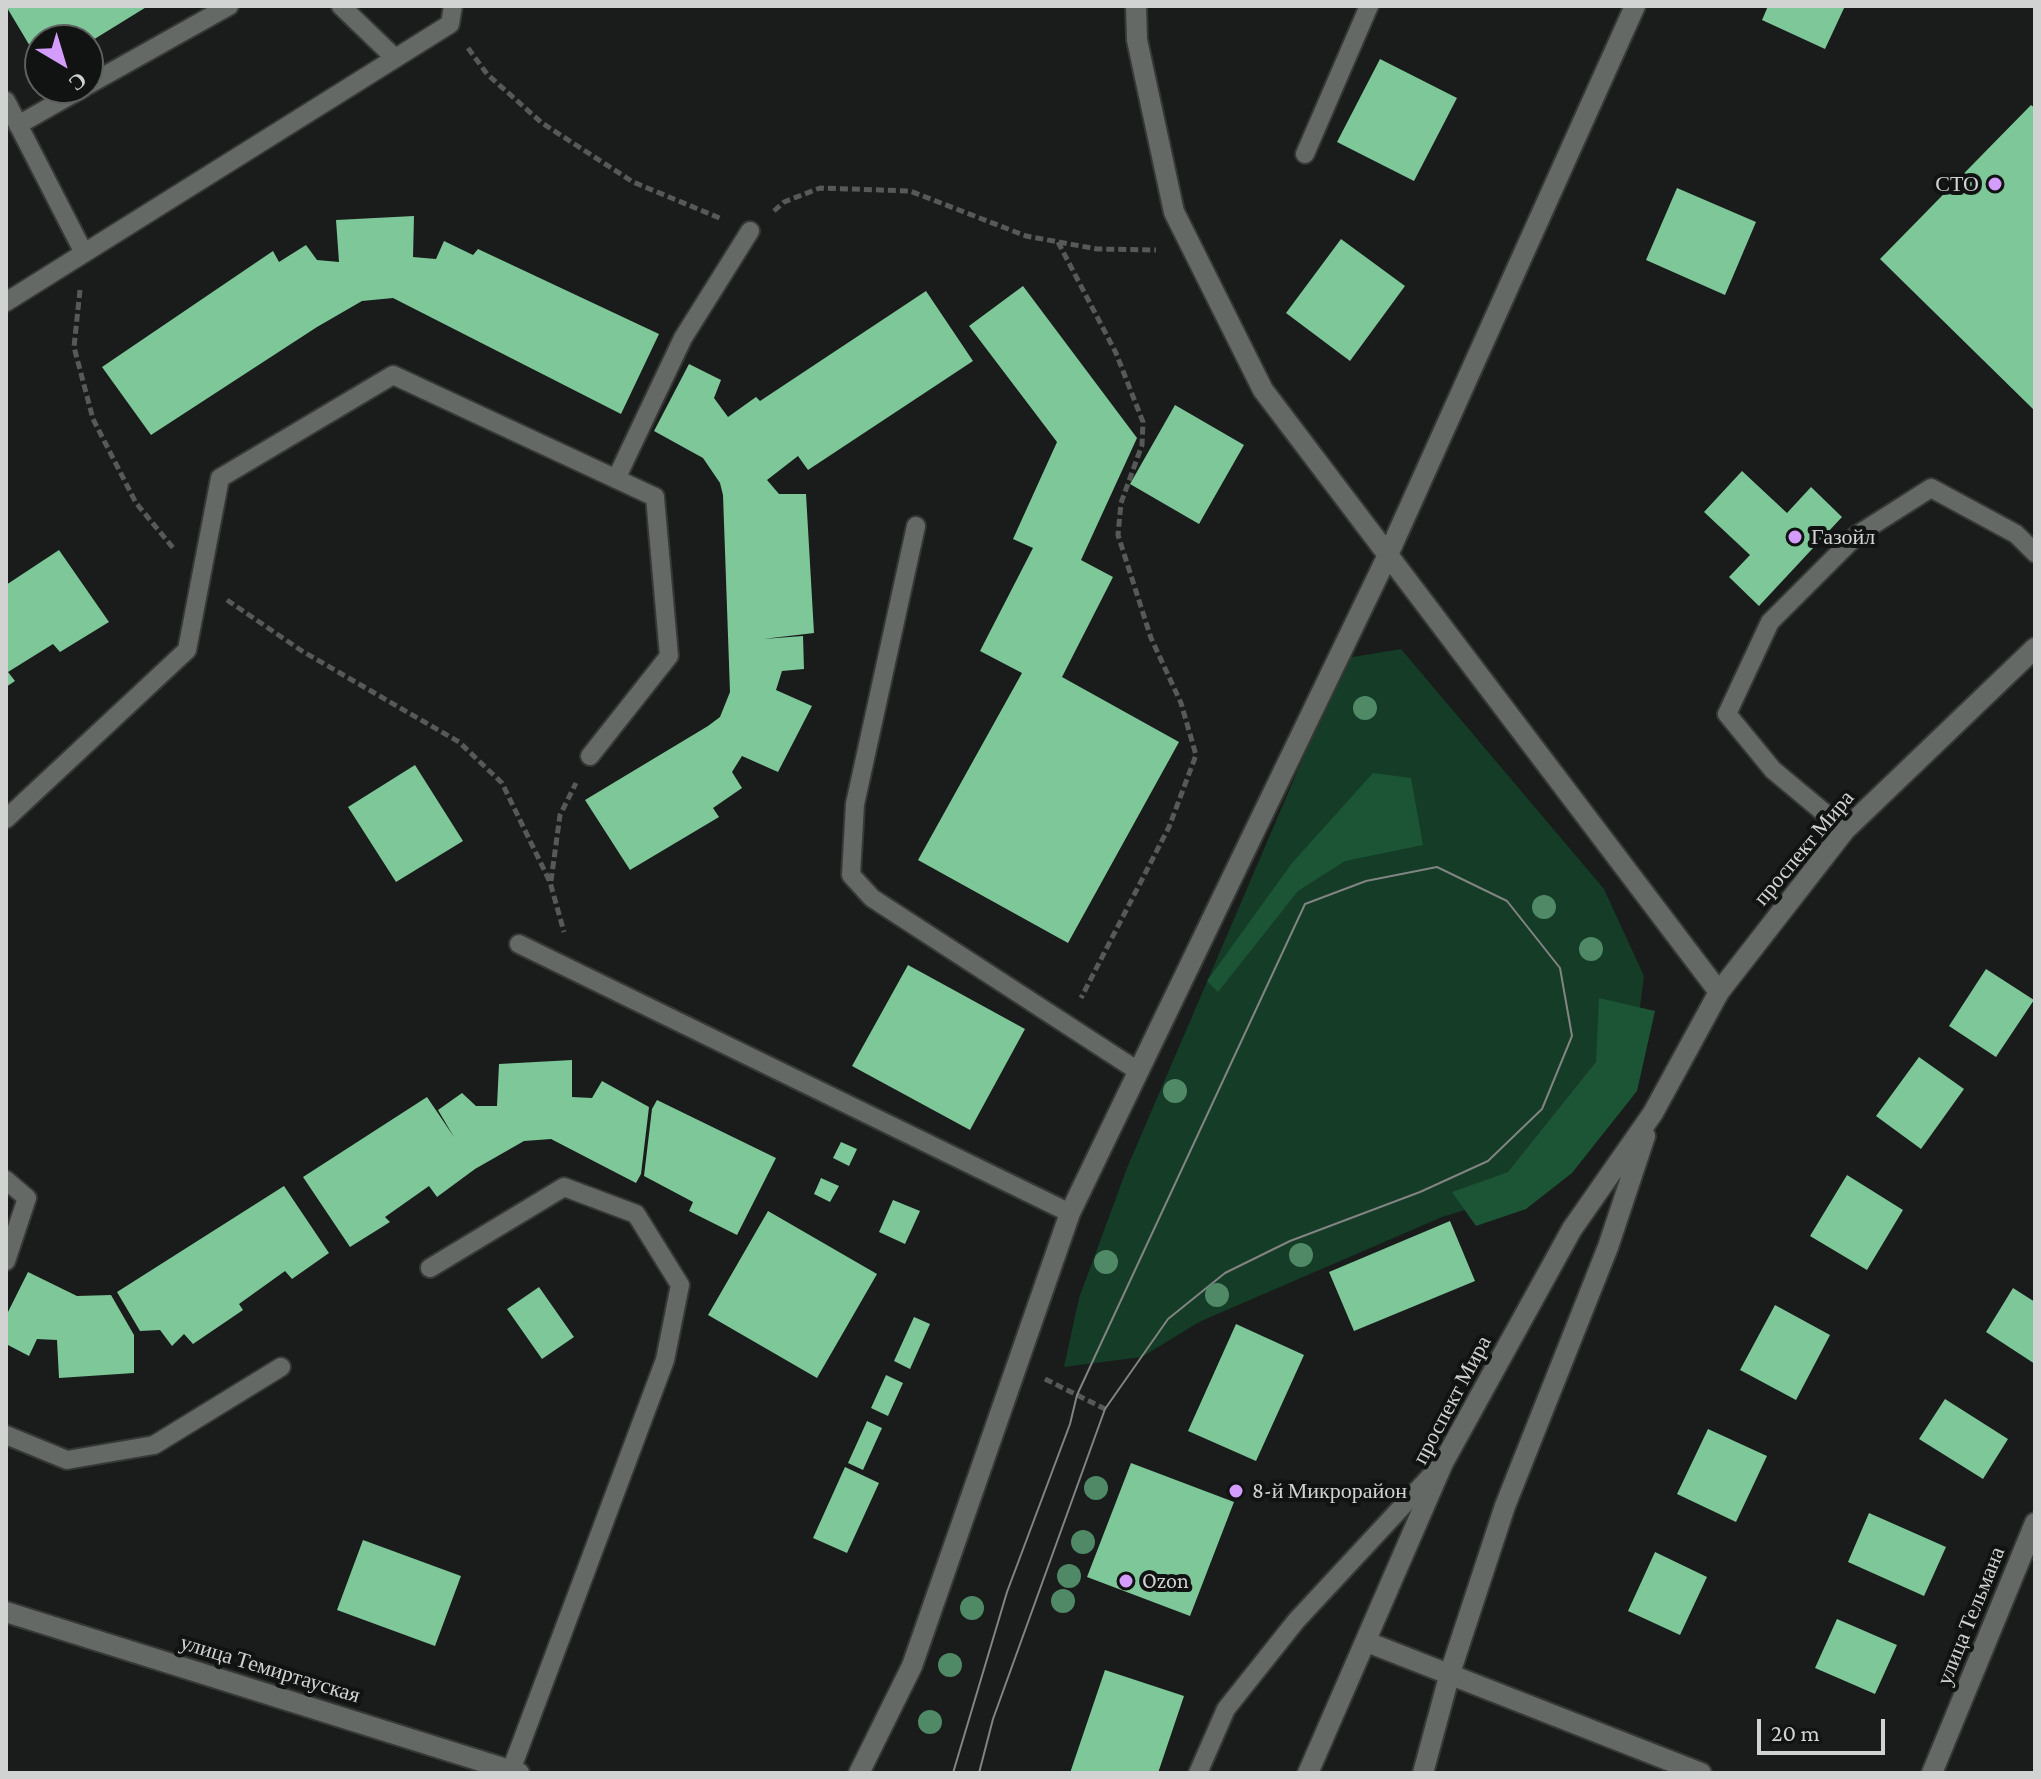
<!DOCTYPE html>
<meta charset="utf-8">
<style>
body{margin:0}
#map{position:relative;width:2041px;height:1779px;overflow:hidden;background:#191c1a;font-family:"Crimson Pro",serif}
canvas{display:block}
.frame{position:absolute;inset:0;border:8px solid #d1d3d2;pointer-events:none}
.north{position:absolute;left:24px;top:24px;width:80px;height:80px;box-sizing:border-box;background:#101311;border:2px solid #5d605e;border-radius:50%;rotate:142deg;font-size:22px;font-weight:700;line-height:32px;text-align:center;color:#d1d3d2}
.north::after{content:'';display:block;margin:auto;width:28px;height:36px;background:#d49cfc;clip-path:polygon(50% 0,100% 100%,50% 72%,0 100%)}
.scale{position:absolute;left:1757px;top:1719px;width:128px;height:36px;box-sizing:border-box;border:4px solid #d1d3d2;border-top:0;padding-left:10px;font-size:24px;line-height:28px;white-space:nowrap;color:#d1d3d2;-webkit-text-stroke:6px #101311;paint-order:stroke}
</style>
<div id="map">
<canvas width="2041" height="1779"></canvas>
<div class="frame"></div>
<div class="north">С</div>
<div class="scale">20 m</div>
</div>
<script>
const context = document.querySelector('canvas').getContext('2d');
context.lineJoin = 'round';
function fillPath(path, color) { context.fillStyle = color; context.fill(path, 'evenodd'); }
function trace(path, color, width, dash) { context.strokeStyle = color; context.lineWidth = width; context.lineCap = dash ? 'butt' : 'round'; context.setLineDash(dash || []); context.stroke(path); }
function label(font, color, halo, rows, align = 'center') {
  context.font = font + ' "Crimson Pro",serif'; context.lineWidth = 8; context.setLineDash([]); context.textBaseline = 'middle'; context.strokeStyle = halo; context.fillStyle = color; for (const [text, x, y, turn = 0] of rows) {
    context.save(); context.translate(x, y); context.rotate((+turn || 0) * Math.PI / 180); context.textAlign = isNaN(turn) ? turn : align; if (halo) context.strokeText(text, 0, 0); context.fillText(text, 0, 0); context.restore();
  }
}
fillPath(new Path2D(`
 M1401,649l203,240 40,87 -11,85 -103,129 -88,27 -243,105 -57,35 -78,10 15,-69 48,-130 219,-510z`), '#143c26');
fillPath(new Path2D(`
 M1373,773l38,5 12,67 -78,16 -47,30 -80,101 -11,-11 85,-118z
 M1599,998l56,13 -18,80 -65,82 -46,36 -50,17 -24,-34 56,-20 88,-110z`), '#1b5536');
fillPath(new Path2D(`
 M6,6h142l-60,37v-3h-48v23z
 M1768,6h77l-20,43 -63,-29z
 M1380,59l77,39 -43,83 -77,-39z
 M2031,105l4,3 -2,301 -153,-150z
 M1677,188l79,34 -31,73 -79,-35z
 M414,216l-1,41 23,2 8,-18 29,14 5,-6 181,85 -38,80 -228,-116 -31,3 -45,26 -166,108 -49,-68 171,-116 6,11 27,-17 11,15 22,2 -3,-42z
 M1341,239l64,47 -55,75 -64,-48z
 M1023,286l114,152 -56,122 32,17 -51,100 117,65 -111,201 -150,-83 104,-187 -42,-22 53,-103 -20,-9 44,-97 -88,-116z
 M926,291l47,70 -165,109 -10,-14 -31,24 12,14h27l8,139 -51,6 40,-3 1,33 -22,2 -6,19 36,16 -34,66 -36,-16 -10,16 10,16 -29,20 6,9 -89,53 -45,-70 123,-74 12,-9 10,-25 -7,-197 -3,-12 -17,-25 -49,-27 35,-67 32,16 -7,18 14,19 28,-20 4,4z
 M1175,405l69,40 -45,79 -69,-40z
 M1742,471l45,42 24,-26 31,30 -83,89 -30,-29 21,-22 -46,-43z
 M59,550l50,72 -49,30 -7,-8 -45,28 7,9 -9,6v-102z
 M415,765l48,76 -67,41 -48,-75z
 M908,965l117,64 -55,101 -118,-64z
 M1986,969l48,31 -38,57 -47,-31z
 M1919,1057l45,32 -43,60 -45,-33z
 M572,1060v37l20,1 10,-17 47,26 -8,67 -5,9 -85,-44 -27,2 -49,28 -38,28 -8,-11 -44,31 5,5 -40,25 -47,-70 124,-80 27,40 -16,-27 24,-17 14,13h21l2,-42z
 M657,1100l119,58 -39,77 -48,-24 4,-9 -49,-26 8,-67z
 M841,1142l16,7 -8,17 -16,-8z
 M1847,1175l56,35 -36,60 -57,-34z
 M821,1178l18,8 -9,16 -16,-8z
 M284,1186l45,67 -37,26 -7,-8 -46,33 4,6 -50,34 -9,-10 -12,12 -12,-16 -20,1 -23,-39z
 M893,1200l27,11 -15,33 -26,-12z
 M768,1211l109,63 -60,104 -109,-63z
 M1450,1221l25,60 -121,50 -25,-59z
 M28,1272l49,24 34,-1 23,40v38l-75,5 -2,-38 -20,-1 -8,17 -23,-12v-28z
 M539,1287l35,50 -32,22 -35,-50z
 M2013,1288l22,14v62l-49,-32z
 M1775,1305l55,30 -34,65 -56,-30z
 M914,1317l16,7 -20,45 -16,-8z
 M1236,1324l68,31 -48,106 -68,-30z
 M886,1375l17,8 -15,33 -17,-8z
 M1945,1399l63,40 -25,40 -64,-40z
 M867,1421l15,7 -19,42 -15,-7z
 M1708,1429l59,27 -31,66 -59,-28z
 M1131,1463l103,39 -44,114 -103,-39z
 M845,1467l34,16 -32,70 -34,-15z
 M1869,1513l77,34 -22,49 -76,-34z
 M363,1540l98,36 -26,70 -98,-36z
 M1655,1552l52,25 -27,58 -52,-24z
 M1837,1619l60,26 -22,49 -60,-26z
 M1105,1670l79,26 -26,77h-88z`), '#7dc799');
const service = new Path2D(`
 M341,6l54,52
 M88,85l141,-79
 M6,101l78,152
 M18,125l65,-37
 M1305,154l64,-148
 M6,302l444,-278 3,-18
 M616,479l67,-141 67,-107
 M916,526l-61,278 -4,71 21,23 266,173
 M6,819l181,-169 33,-172 173,-103 262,122 14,159 -79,100
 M1845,830l-72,-60 -46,-56 43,-92 87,-87 74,-47 85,46 19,19
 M519,944l551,269
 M6,1180l21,18 -21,63
 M430,1268l134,-81 72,27 44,71 -15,75 -155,413
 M6,1435l61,25 87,-15 127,-78
 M1198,1773l28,-64 70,-88 142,-153`);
const minor = new Path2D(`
 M1136,6l1,34 37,172 89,178 456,602
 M1367,1642l334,131
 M859,1773l53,-107 158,-453 317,-656 248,-551
 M1932,1773l103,-250`);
const tertiary = new Path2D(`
 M6,1612l513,161`);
const secondary = new Path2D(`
 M1308,1773l135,-310 129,-234 81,-116 66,-121 126,-162 190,-182
 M1423,1773l27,-100 55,-167 103,-259 37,-111`);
trace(service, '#363836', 22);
trace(minor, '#363836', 24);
trace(tertiary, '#363836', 24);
trace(secondary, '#363836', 24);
trace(new Path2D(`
 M468,48l19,26 55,49 91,59 89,37
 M774,211l10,-9 36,-14 90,3 116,45 71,13 59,1
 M1058,242l58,111 27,69 -1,23 -21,58 -3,32 33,103 30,65 15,52 -27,72 -88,171
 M80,290l-6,57 19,72 43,84 38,46
 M227,600l75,51 157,91 43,41 48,99 14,50
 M551,881l9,-66 16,-32
 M1045,1379l60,30`), '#575958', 5, [8, 4]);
trace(service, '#656966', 18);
trace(minor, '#656966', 20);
trace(tertiary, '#656966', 20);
trace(secondary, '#656966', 20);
trace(new Path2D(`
 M953,1773l54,-181 63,-168 7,-29 228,-491 61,-23 71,-14 70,34 53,67 12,68 -30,73 -54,52 -68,31 -130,49 -65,32 -57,46 -63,90 -112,310 -14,54`), '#828483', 2);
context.fillStyle = '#4f8966';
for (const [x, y] of [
 [1365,708],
 [1544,907],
 [1591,949],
 [1175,1091],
 [1301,1255],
 [1106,1262],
 [1217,1295],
 [1096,1488],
 [1083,1542],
 [1069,1576],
 [1063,1601],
 [972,1608],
 [950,1665],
 [930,1722]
]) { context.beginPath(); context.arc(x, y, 12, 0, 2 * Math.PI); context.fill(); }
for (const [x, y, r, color] of [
 [1995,184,8,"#d49cfc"],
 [1795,537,8,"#d49cfc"],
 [1236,1491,8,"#d49cfc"],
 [1126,1581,8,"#d49cfc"]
]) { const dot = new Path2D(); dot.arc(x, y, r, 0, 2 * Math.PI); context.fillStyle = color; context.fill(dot); trace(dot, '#101311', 3); }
label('22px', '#d1d3d2', '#101311', [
 ["СТО",1979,184,"right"],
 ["Газойл",1811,537],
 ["8-й Микрорайон",1252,1491],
 ["Ozon",1142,1581]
], 'left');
label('22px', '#d1d3d2', '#101311', [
 ["проспект Мира",1804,848,-50],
 ["проспект Мира",1452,1400,-62],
 ["улица Тельмана",1971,1616,-68],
 ["улица Темиртауская",270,1669,17]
]);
</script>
